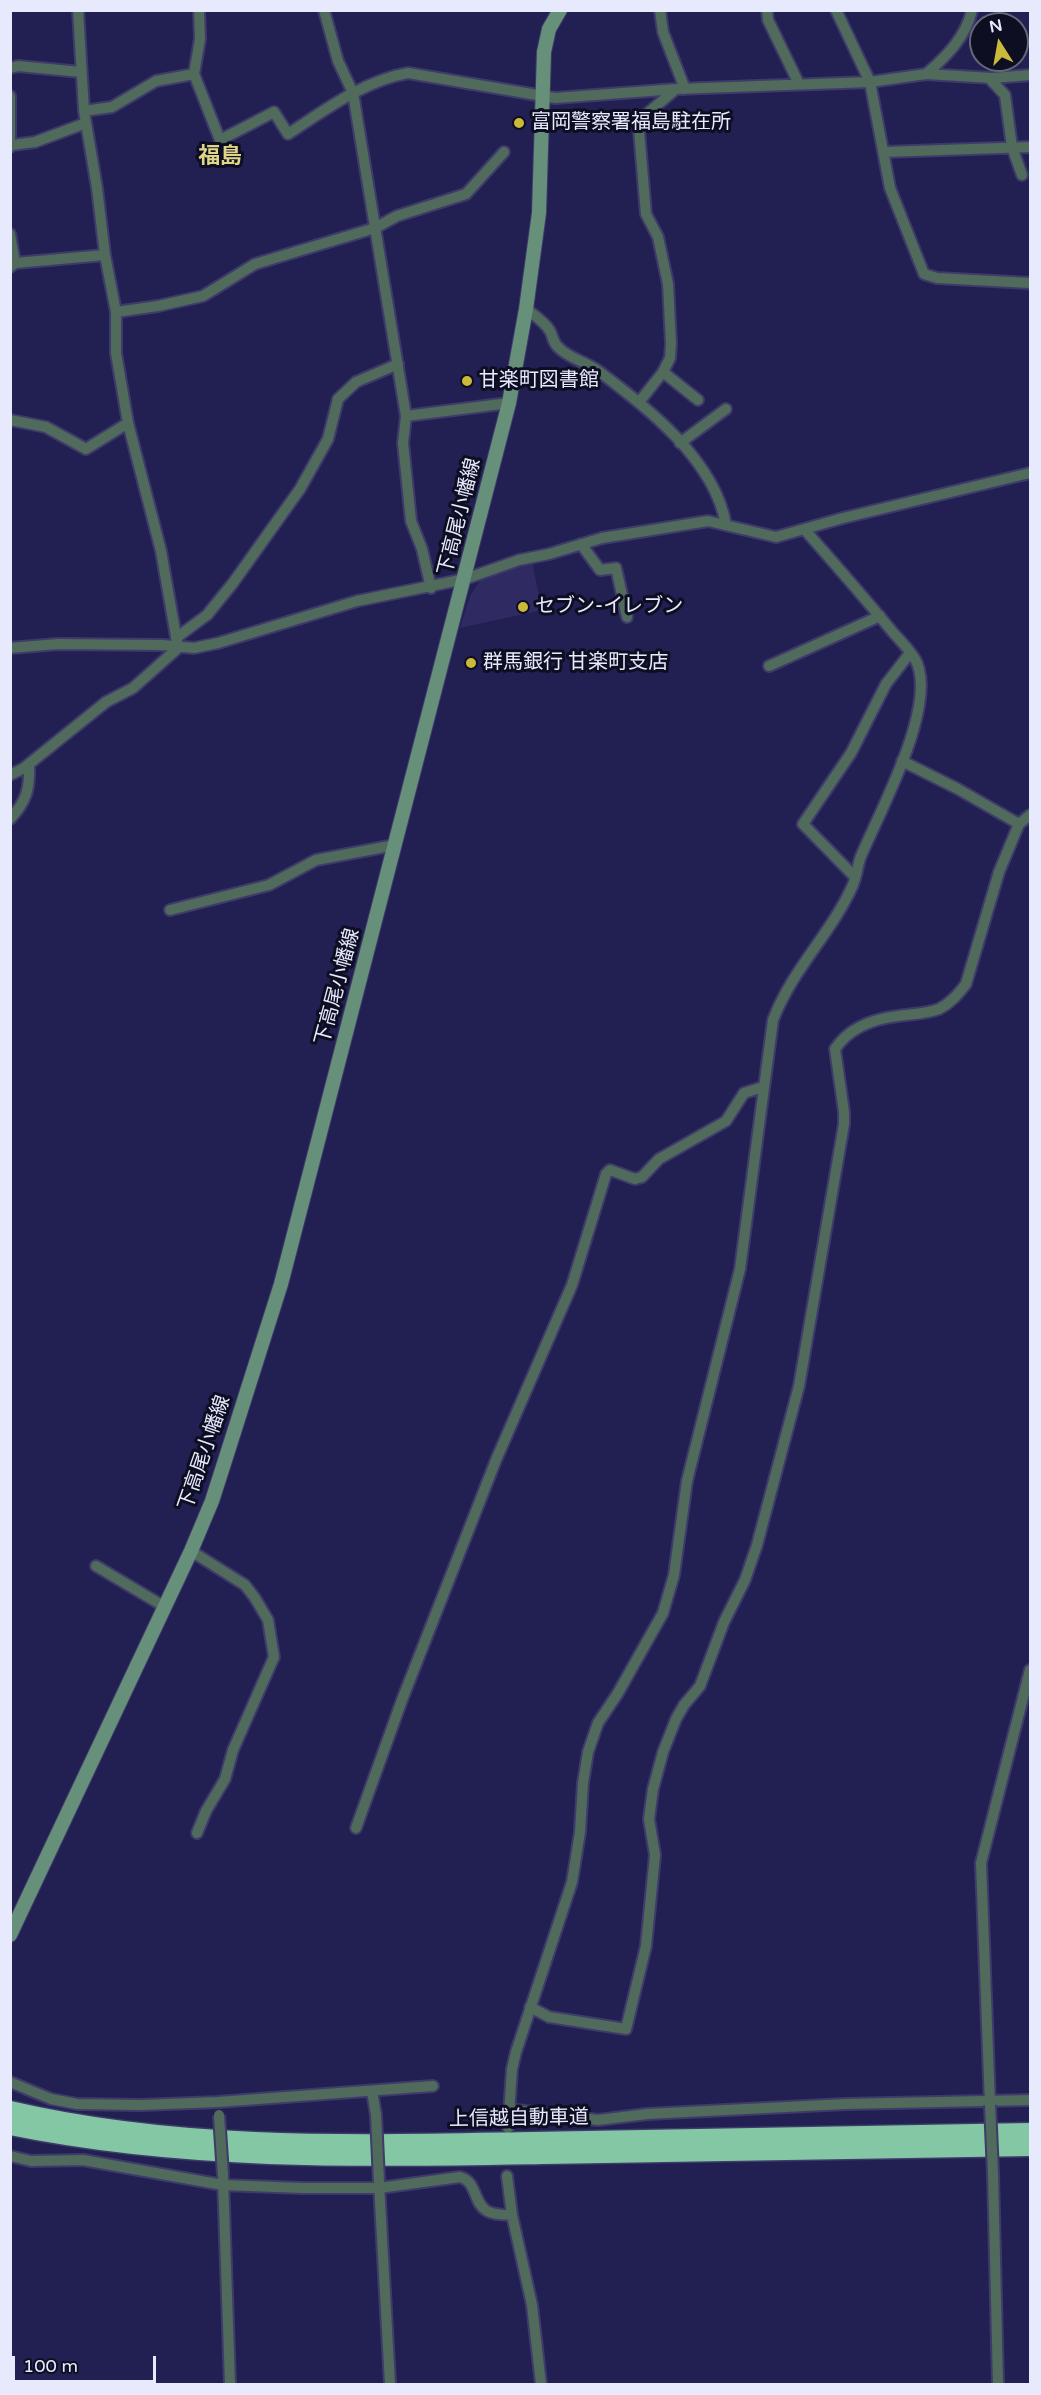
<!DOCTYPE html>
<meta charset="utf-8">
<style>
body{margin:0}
#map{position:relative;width:1041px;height:2395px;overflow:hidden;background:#221f52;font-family:"Varela Round",sans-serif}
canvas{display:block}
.frame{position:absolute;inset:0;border:12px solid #e7e9fd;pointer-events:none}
.north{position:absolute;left:969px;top:12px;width:60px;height:60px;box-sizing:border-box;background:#0e0e23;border:2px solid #65667a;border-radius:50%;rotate:349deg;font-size:16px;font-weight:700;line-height:24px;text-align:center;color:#e7e9fd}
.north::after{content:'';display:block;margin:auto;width:21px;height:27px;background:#cbba39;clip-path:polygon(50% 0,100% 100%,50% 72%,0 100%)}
.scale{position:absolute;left:12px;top:2356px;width:144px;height:27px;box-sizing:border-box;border:3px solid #e7e9fd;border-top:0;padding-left:8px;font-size:18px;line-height:21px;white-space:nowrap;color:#e7e9fd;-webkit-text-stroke:4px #0e0e23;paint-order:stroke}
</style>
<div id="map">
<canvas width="1041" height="2395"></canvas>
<div class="frame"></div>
<div class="north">N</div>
<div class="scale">100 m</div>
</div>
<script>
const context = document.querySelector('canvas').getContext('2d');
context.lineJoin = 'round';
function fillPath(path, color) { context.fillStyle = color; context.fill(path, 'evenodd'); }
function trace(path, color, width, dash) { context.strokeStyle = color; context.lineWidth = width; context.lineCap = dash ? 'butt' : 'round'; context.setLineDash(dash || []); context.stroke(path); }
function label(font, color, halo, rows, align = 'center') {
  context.font = font + ' "Varela Round","Noto Sans JP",sans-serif'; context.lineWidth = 6; context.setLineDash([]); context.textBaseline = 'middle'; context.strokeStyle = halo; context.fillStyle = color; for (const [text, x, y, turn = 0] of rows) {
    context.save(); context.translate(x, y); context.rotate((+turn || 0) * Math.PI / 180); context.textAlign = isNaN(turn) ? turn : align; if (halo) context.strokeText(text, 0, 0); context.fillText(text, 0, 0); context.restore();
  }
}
fillPath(new Path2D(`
 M532,561l10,49 -82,18 10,-32 11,-17z`), '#2f2b62');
const minor = new Path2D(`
 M78,10l6,101 13,77 8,67 11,57v41l12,70 33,128 17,97
 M324,10l14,51 15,32 53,323 -3,27 8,78 11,28 9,39
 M660,10l3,22 22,57
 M767,10l1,10 31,64
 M836,10l34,72 20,106 34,86 13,4 93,5
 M10,68l8,-2 63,6
 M194,74l6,-35 -1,-29
 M926,74c20,-17 40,-37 46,-64
 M989,78l16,17 7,52 10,28
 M10,96v51
 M84,111l28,-4 44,-26 38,-7 26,66 54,-28 14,22c37,-24 75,-53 120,-61l147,25 121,-9 194,-7 56,-8 66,4 38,-3
 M12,145l23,-3 51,-19
 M884,152l146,-5
 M10,234l5,29
 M10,267l5,-4 90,-8
 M526,309c8,6 19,13 24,22 3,5 3,12 8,16 10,11 26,14 39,23 50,37 118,90 129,155
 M116,312l42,-6 45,-10 52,-32 120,-36 22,-12 69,-22 38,-42
 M663,372l35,28
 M640,401l23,-29 7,-14 1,-14 -3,-60 -10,-47 -12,-23 -7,-83 10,-19 27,-23
 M406,416l103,-13
 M10,420l36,7 40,22 42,-26
 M680,443l46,-34
 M581,544l19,26 16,-2 11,49
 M176,638l31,-23 26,-32 67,-94 28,-50 10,-40 18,-17 42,-18
 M10,648l48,-4 104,1 32,3 24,-5 139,-42 108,-22 54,-19 30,-6 53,-16 106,-17 68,16 67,-19 187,-45
 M769,666l111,-50
 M902,761l56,28 61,35
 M10,775l14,-7 82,-66 27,-14 45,-40
 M10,819c17,-18 20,-31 19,-55
 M855,877l-52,-53 48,-71 35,-69 24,-31
 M170,910l99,-25 47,-25 79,-15
 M191,1551l54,34 10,13 13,22 6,37 -41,93 -8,29 -19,32 -9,22
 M96,1566l69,41
 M356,1828l46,-128 94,-240 76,-175 34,-111 4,-4 25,9 7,-2 17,-18 67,-38 18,-28 19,-6
 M530,2007l19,10 77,12 20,-83 9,-91 -6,-36 4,-30 10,-37 13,-33 8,-14 16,-19 24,-64 21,-42 12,-35 42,-159 45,-262v-12l-9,-63c14,-21 37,-30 63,-33 13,-2 28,-2 41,-7 12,-6 19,-15 27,-25l33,-112 20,-48 11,-9
 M10,2082l41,17 26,5 64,1 77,-3 215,-16
 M372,2091l4,24
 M990,2105l-9,-242 49,-193
 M508,2109l90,11 49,-6 198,-10 185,-4
 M508,2128l4,-59 4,-17 56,-170 8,-50 3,-49 5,-31 10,-29 20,-30 45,-80 11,-38 13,-94 53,-212 33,-249c20,-52 57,-85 79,-133 5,-10 5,-21 9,-31 19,-45 75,-147 56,-193 -5,-12 -18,-23 -26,-33 -28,-34 -57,-67 -86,-100
 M10,2156l21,5 52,-1 140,25 79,3h77l81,-11c17,4 13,26 27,34 7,4 17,4 25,4
 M993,2173l5,211
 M507,2176l5,39 20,90 9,79
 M223,2178l7,206
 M379,2183l11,201`);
const secondary = new Path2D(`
 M10,1935l181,-384 21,-50 16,-50 53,-167 228,-881 17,-94 13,-96 5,-161 5,-23 11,-19`);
const motorway = new Path2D(`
 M10,2110c172,40 348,34 522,31 166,-3 332,-6 498,-9
 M10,2126c176,36 354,32 533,29 162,-3 325,-5 487,-8`);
trace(minor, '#3e3b6a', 14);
trace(secondary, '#3e3b6a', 16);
trace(motorway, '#3e3b6a', 21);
trace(minor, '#506a5c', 10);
trace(secondary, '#66907a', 14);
trace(motorway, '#84c7a5', 18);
const minorBridge = new Path2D(`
 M990,2105l3,68
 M219,2115l4,60
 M376,2115l3,67`);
trace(minorBridge, '#3e3b6a', 14, []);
trace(minorBridge, '#506a5c', 10);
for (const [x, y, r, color] of [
 [519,123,6,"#cbba39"],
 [467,381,6,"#cbba39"],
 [523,607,6,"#cbba39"],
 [471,663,6,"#cbba39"]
]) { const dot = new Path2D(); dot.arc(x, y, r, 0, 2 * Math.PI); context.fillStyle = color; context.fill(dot); trace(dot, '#0e0e23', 2); }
label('20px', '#e7e9fd', '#0e0e23', [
 ["富岡警察署福島駐在所",531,123],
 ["甘楽町図書館",479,381],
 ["セブン-イレブン",535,607],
 ["群馬銀行 甘楽町支店",483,663]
], 'left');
label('20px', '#e7e9fd', '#0e0e23', [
 ["下高尾小幡線",460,517,-76],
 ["下高尾小幡線",338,987,-75],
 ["下高尾小幡線",205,1453,-71],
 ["上信越自動車道",519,2119,-1]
]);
label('bold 22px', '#e0d587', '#0e0e23', [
 ["福島",220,157]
]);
</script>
